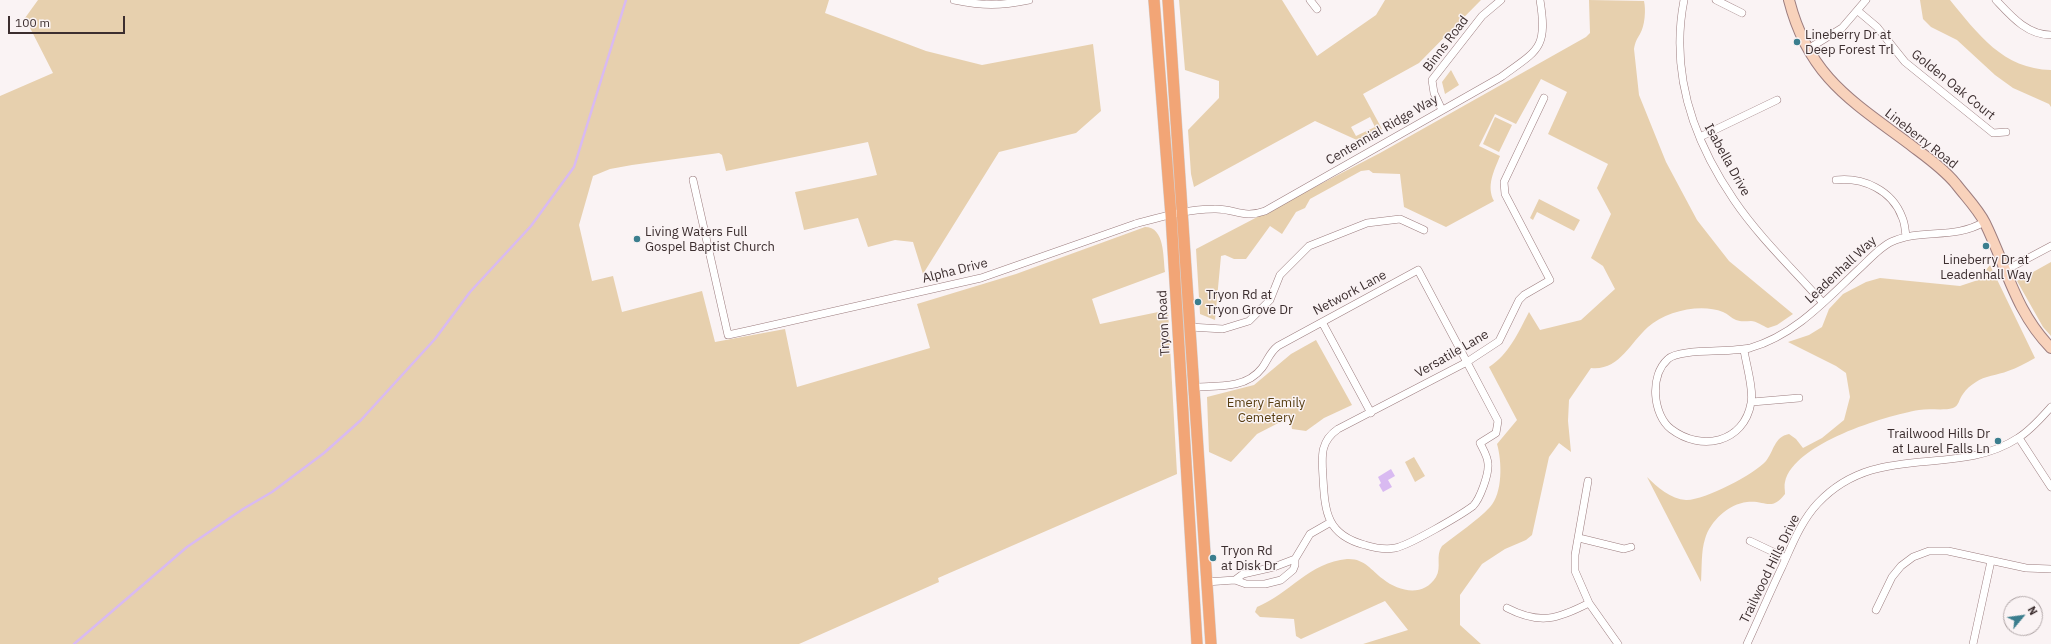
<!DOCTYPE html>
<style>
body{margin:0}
#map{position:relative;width:2051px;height:644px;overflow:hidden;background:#faf3f4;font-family:"IBM Plex Sans",sans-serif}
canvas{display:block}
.north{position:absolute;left:2003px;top:596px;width:40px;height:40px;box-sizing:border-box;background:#faf3f4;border:1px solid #aea4a5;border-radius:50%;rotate:61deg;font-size:11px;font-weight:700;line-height:16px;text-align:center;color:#3c2e2f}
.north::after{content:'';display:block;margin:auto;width:14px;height:18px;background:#3b7e8e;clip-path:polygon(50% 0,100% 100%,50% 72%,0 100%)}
.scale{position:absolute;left:8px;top:16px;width:117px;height:18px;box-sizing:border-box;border:2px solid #3c2e2f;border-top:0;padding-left:5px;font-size:12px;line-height:14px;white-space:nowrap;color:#3c2e2f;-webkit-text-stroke:3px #faf3f4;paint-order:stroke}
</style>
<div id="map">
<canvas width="2051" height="644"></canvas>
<div class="north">N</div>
<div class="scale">100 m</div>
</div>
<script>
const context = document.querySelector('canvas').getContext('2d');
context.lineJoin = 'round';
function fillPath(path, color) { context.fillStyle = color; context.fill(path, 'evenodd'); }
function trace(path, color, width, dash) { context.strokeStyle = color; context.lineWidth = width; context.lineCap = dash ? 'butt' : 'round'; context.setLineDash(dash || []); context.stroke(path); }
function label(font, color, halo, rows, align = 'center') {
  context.font = font + ' "IBM Plex Sans",sans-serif'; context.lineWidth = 3; context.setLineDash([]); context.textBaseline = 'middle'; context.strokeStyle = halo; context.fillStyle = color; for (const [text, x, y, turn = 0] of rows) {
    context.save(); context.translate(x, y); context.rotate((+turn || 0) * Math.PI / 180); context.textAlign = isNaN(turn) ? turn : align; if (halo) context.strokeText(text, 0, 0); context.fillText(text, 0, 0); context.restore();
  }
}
fillPath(new Path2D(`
 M38,0h791l-4,13 101,38 56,14 111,-21 8,67 -25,22 -77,19 -76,122 -10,-32 -18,-2 -27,7 -10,-29 -54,12 -9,-38 82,-17 -9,-33 -142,29 -4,-16 -3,-2 -87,12 -22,4 -17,7 -14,49 13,56 21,-5 9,36 80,-21 13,51 70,-13 12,58 133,-39 -13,-44 99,-30 129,-47c20,0 18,30 20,45l-73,27 8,25 68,-14 9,164 -239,104 1,4 -140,62h-799v-548l53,-23 -28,-55z
 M1179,0h103l35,56 59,-41 9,-15h96l-62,63 -56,31 19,35 -23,12 -44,-20 -121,66 -3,-13 -3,-44 31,-32v-17l-34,-11zM1370,117l5,10 -19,9 -5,-9z
 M1589,0l55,1c2,8 1,25 -4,33 -3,5 -5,8 -6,15l5,46 27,67 31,58 32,41 64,53 -16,11 -9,3c-5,-2 -12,-7 -17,-7 -5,0 -10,1 -15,-1 -5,-2 -8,-6 -13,-8 -22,-9 -57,-1 -75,15 -18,16 -29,44 -57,41l-22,32 -1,21 3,31 -12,-9 -10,14 -17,78 -6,5 -21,9 -23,15 -22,31v30l21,19h-118l45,-14 -23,-29 -84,38 -5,-3 -2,-17 -34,-2 -5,-5 2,-5c32,-13 53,-45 90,-48 17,-1 24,11 36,20 16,13 41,18 53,-2 6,-10 -1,-21 6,-31 16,-13 35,-25 48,-39 13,-14 12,-46 7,-63l20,-24 -28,-53c20,-13 29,-34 40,-55l11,18 41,-10 34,-31 -12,-23 -12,-8 20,-44 -14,-26 11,-24 -60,-30 19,-42 -26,-13 -25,45 -21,-10 -16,32 21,10c-6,15 -14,30 -6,45l-48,26 -42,-20 -4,-33 -27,-1 -4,-3 -8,1 -51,28 -5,9 -9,4 -14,22 -12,-8 -24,33h-12l-9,-4 -4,1 -6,64 -15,-6 -4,-65 184,-96 206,-116 4,-4z
 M1920,0h30c28,34 53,69 101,70v37l-2,-3 -36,-16 -18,-13 -38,-35 -26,-13 -8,-8z
 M1451,70l8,15 -14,9 -3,-12z
 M1495,117l17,8 -13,27 -16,-8z
 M1539,199l41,21 -6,11 -37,-19 -4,8 -3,-2z
 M2051,262v74l-8,-9 -26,-46z
 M1990,265l45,93c-9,5 -18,10 -27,13 -10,4 -24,5 -32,11 -5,3 -10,7 -13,12 -4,5 -4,12 -10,14 -10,3 -23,0 -34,2 -34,6 -125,33 -134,72 -1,3 0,8 0,12 -14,18 -19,6 -38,8 -18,2 -37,19 -42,37 -4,12 -3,29 -4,43l-54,-105c10,10 24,22 39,23 17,1 69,-26 80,-39 8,-10 8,-24 23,-27l7,5 7,9 19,-10 22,-18 6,-23 -4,-24 -10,-7 -48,-24 21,-7 13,-8 7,-18 14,-15 23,-12 14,-4 80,8 18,-6z
 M1316,340l36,65 -28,13 -18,13 -14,-2 -2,-12 -33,17 -26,28 -22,-10 -2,-55 47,-12 37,-31z
 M1414,457l11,19 -10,6 -10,-20z`), '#e7d0ae');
fillPath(new Path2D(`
 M1391,469l4,7 -7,4 4,7 -9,5 -4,-7 2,-2 -3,-6z`), '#d9baf1');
trace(new Path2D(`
 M74,644l113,-97 56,-38 29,-17 52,-39 37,-33 74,-81 35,-47 61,-66 43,-59 52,-167`), '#d9baf1', 2.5);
const street = new Path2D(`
 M954,0c30,6 45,6 75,0
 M1310,0l7,9
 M1684,0c-14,72 9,140 50,200 25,37 59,69 89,103
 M1716,0l26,13
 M1996,0c15,16 31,35 55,35
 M1858,11l19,16 28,35 88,71 13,-1
 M1808,49l34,-21 24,-28
 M1442,110l-8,-17 -2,-13 50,-64 19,-16
 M1700,137l77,-37
 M693,180l35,155 23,-5 230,-52 154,-54c26,-7 52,-15 79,-15 20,-1 29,10 51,2l236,-134c37,-27 47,-28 39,-77
 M1836,180c27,-3 56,10 66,37 3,6 3,13 4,19
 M2004,271l47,-25
 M1322,322l49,91
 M1190,327l33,2 26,-8 21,-21 10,-25 29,-29 58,-23 33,-4 24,11
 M1744,350c2,14 10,40 7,53 -7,40 -50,49 -80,26 -18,-14 -22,-53 -3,-70 11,-11 62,-6 82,-11 45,-13 76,-48 109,-79 9,-8 21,-22 32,-27 30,-14 63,-2 93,-20
 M1194,387c23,-1 52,2 68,-19 6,-8 7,-15 16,-22l140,-76 43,81 37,70 -2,12 -16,10c3,6 8,14 8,21 1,10 -8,35 -15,42 -12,9 -65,40 -78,42 -10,2 -20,0 -30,-3 -38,-10 -40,-32 -42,-67 -1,-20 -4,-36 15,-49l129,-67 32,-21 20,-41 5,-5 26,-15 -45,-86 -1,-12 40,-84
 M1752,402l47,-4
 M2019,438l32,49
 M1588,481l-13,74v16l14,32 29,41
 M1579,538l45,11 7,-2
 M1750,541l36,17
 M1235,580l8,-6 31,-7 21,-8
 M1206,582l29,-2 11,4h19l16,-4 12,-10 2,-5v-6l15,-25 21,-12
 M1507,608c33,17 51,11 82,-5
 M1876,610l16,-33 9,-11 12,-9 16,-6h19l78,17 25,1
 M1747,644c12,-26 23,-52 35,-77 10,-22 19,-46 36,-64 59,-63 137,-24 200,-65 13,-8 23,-20 33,-31
 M1973,644l18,-83`);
const secondary = new Path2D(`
 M1789,0c19,75 61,100 119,143 17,13 35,25 48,41 10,13 22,25 29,39 22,45 30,88 66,125`);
const primary = new Path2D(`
 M1154,0l17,215 26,429
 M1168,0l43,644`);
trace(street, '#9c7d7f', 8);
trace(secondary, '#9c7d7f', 12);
trace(primary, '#d4d1d1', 12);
trace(street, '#fff', 7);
trace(secondary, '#f8d2bb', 10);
trace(primary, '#f2a576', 11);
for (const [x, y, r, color] of [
 [1797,42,4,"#3b7e8e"],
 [637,239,4,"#3b7e8e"],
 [1986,246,4,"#3b7e8e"],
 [1198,302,4,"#3b7e8e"],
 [1998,441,4,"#3b7e8e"],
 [1213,558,4,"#3b7e8e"]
]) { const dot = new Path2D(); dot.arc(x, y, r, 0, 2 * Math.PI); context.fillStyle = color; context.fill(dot); trace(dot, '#faf3f4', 1.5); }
label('13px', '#3c2e2f', '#faf3f4', [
 ["Lineberry Dr at",1805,35],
 ["Deep Forest Trl",1805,50],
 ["Living Waters Full",645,232],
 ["Gospel Baptist Church",645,247],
 ["Lineberry Dr at",1986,260,"center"],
 ["Leadenhall Way",1986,275,"center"],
 ["Tryon Rd at",1206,295],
 ["Tryon Grove Dr",1206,310],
 ["Trailwood Hills Dr",1990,434,"right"],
 ["at Laurel Falls Ln",1990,449,"right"],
 ["Tryon Rd",1221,551],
 ["at Disk Dr",1221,566]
], 'left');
label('13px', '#3c2e2f', '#faf3f4', [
 ["Binns Road",1446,44,-53],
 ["Golden Oak Court",1953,85,39],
 ["Centennial Ridge Way",1382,130,-30],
 ["Lineberry Road",1921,139,38],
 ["Isabella Drive",1727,160,61],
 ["Leadenhall Way",1841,270,-43],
 ["Alpha Drive",955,271,-14],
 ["Network Lane",1350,293,-28],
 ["Tryon Road",1164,323,-93],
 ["Versatile Lane",1452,354,-30],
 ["Trailwood Hills Drive",1770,569,-64]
]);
label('13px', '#573e12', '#faf3f4', [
 ["Emery Family",1266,403],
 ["Cemetery",1266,418]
]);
</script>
